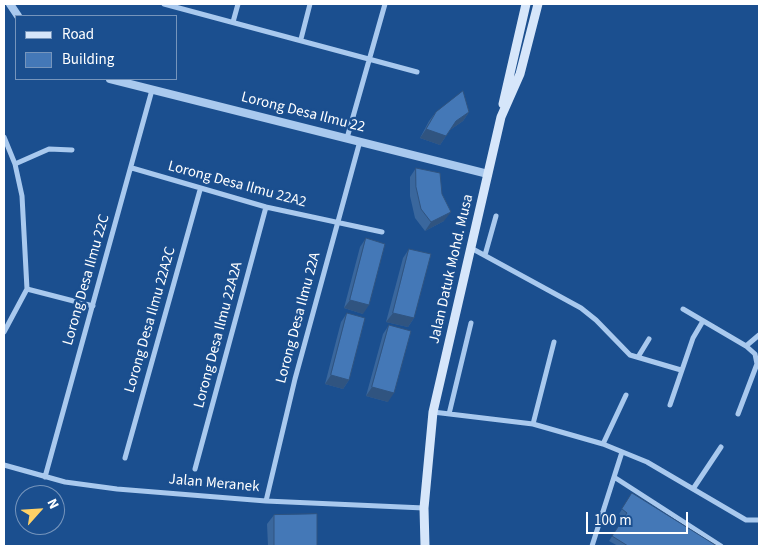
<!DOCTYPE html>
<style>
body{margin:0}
#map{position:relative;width:763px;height:550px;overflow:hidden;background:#1b4f8f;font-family:"Source Sans 3",sans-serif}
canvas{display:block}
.frame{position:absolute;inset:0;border:5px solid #fff;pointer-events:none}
.legend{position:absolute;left:15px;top:15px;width:162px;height:65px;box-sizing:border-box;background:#1b4f8f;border:1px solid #7695bc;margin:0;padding:6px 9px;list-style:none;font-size:15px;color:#fff}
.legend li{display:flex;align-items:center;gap:10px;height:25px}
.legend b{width:25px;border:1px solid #7695bc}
.north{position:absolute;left:15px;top:485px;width:50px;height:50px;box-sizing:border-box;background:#1b4f8f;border:1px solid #7695bc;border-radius:50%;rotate:64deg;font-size:14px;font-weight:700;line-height:20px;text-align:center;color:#fff}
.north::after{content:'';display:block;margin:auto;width:18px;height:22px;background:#ffd166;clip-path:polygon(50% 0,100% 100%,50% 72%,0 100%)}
.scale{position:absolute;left:586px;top:512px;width:102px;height:22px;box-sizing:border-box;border:2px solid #fff;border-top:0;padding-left:6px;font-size:15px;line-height:18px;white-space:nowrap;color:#fff;-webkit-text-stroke:4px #1b4f8f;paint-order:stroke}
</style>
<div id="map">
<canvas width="763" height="550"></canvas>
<div class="frame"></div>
<ul class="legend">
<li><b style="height:6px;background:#d6e6fa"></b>Road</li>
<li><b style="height:14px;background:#4478b7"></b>Building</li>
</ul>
<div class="north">N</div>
<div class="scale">100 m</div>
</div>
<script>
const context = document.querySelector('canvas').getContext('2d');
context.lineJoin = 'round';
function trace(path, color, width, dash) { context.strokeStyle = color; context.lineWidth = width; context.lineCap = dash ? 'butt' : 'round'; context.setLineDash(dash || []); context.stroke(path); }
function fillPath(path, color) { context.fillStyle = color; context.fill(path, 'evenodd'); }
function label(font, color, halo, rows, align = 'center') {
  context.font = font + ' "Source Sans 3",sans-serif'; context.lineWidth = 5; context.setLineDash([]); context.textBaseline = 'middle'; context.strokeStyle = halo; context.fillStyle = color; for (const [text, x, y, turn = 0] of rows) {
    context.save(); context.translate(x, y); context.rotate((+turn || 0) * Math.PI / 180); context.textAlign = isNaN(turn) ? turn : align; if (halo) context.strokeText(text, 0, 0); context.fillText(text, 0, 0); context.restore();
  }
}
trace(new Path2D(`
 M164,4l253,68
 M233,22l5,-18
 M301,39l9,-35
 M4,137l11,27 7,32 5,93 -23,43
 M347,138l38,-134
 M15,164l34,-15 23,1
 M132,168l134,39 116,25
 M471,248l110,60 15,12 34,35 51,15
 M485,255l11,-39
 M27,289l66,17
 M683,309l63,37 9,8 2,10 -19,50
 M746,346l13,-11
 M638,357l11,-18
 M670,405l23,-67 10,-17
 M433,412l100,12 70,20 44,18 99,58h13
 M449,414l22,-91
 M533,424l21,-82
 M603,444l23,-49
 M125,458l75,-268
 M4,465l61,17 52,7 149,12 158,7
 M195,469l71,-262
 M45,477l107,-387
 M614,477l107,69
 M693,489l28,-42
 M266,501l29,-122 65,-238
 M592,546l30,-94`), '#a9c9ee', 5);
trace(new Path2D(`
 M10,4l8,12
 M110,79l378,95`), '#a9c9ee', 8);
trace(new Path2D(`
 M503,104l23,-100
 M425,546l-1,-38 9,-96 68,-295 19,-43 18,-70`), '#d6e6fa', 9);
fillPath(new Path2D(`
 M436,112h33l-6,9 -13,9 -10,15 -20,-7 9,-17z
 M416,168l28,53 -19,10 -10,-13 -5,-22v-19z
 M366,238l-3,76 -19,-6 16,-61z
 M409,249l5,69 -6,9 -22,-5 17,-64z
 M347,313l2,67 -6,9 -18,-5 16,-62z
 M389,325l-1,77 -22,-6 17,-62z
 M632,493l85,53h-99l-9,-5 15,-23 -5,-4z
 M274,515l43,31h-49l-1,-22z`), '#3a679d');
fillPath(new Path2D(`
 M469,112l-6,9 -13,9 -10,15 -20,-7 6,-9 30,-8z
 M451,212l-7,9 -19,10 6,-9z
 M350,300l19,5 -6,9 -19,-6z
 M393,313l21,5 -6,9 -22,-5z
 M331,375l18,5 -6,9 -18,-5z
 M372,387l22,6 -6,9 -22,-6z`), '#305480');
const building = new Path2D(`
 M463,91l6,21 -13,9 -10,15 -20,-7 10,-17z
 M416,168l24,5 2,21 9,18 -20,10 -10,-13 -5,-22z
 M366,238l19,6 -16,61 -19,-5z
 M409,249l22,5 -17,64 -21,-5z
 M347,313l18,5 -16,62 -18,-5z
 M389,325l22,6 -17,62 -22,-6z
 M632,493l85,53h-89l-16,-10 15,-23 -5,-4z
 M317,514v32h-43v-31z`);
fillPath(building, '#4478b7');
trace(building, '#305480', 1);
label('15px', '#fff', '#1b4f8f', [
 ["Lorong Desa Ilmu 22",303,113,14],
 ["Lorong Desa Ilmu 22A2",237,185,15],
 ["Jalan Datuk Mohd. Musa",452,269,-77],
 ["Lorong Desa Ilmu 22C",87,280,-74],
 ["Lorong Desa Ilmu 22A",299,318,-75],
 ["Lorong Desa Ilmu 22A2C",151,320,-74],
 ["Lorong Desa Ilmu 22A2A",219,335,-75],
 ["Jalan Meranek",214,484,5]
]);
</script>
